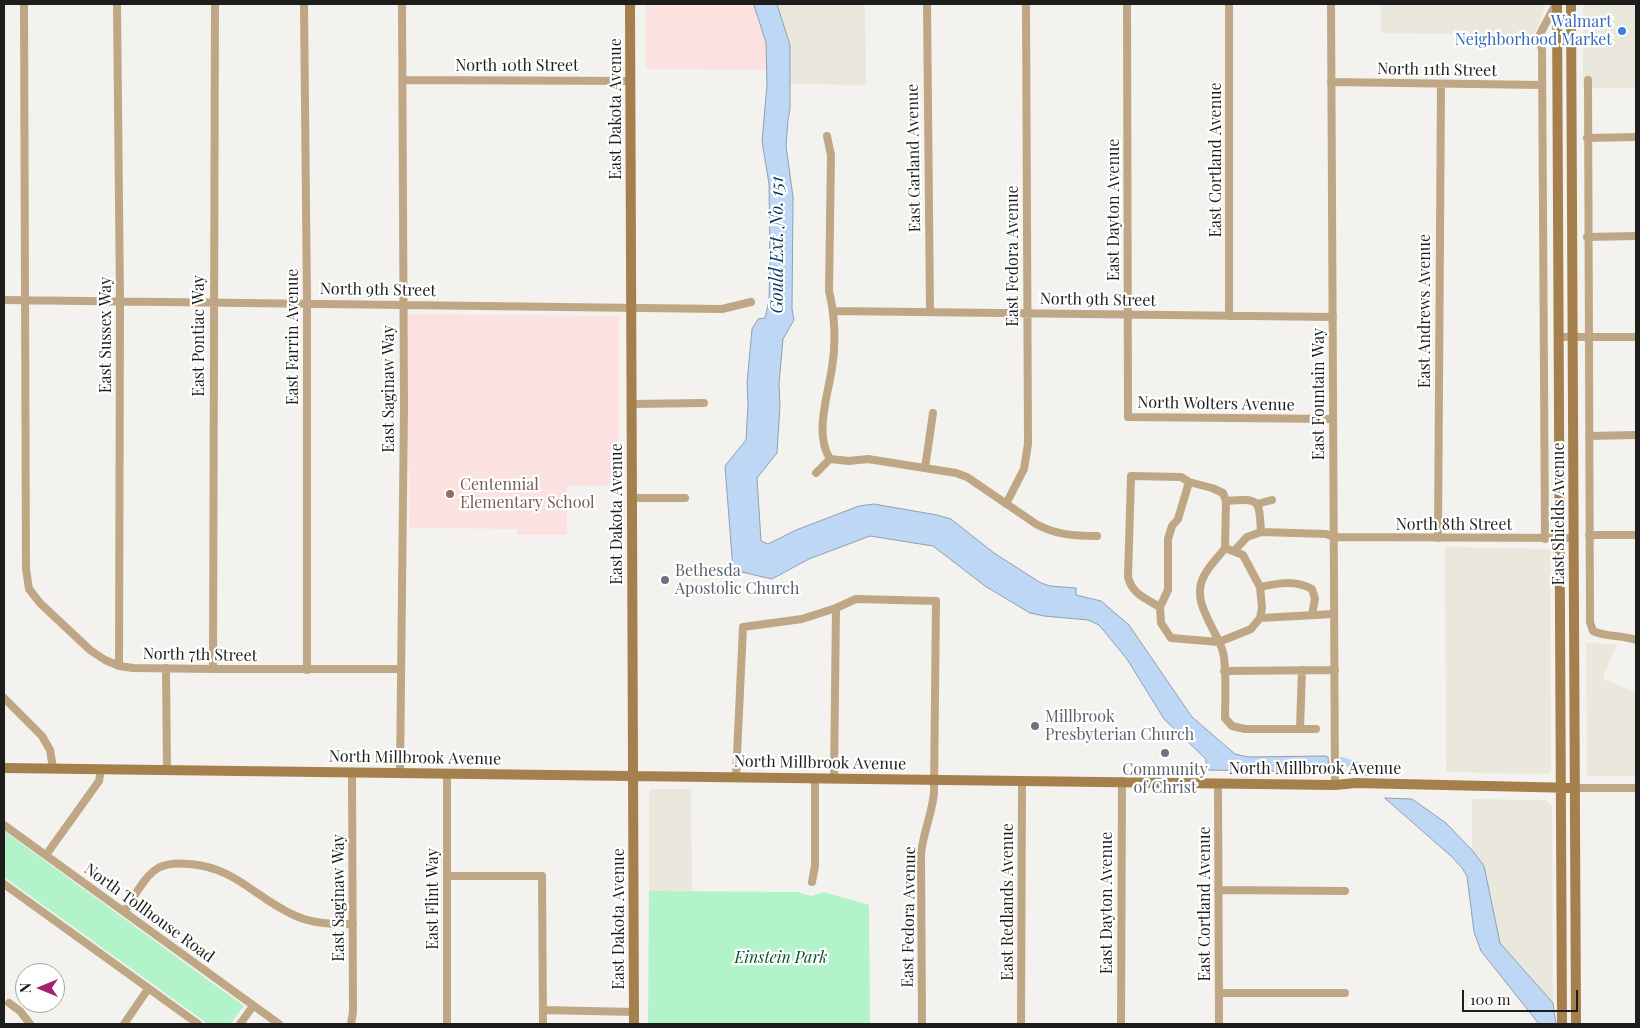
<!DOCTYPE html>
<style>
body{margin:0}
#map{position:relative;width:1640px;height:1028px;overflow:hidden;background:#f3f2ef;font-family:"Playfair Display",serif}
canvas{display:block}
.frame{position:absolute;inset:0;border:5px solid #1d1d1b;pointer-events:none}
.north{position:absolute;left:15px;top:963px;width:50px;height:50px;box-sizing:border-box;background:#fff;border:1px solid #a5a5a4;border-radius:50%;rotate:270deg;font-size:14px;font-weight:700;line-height:20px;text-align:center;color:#1d1d1b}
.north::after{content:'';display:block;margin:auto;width:18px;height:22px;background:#a6226e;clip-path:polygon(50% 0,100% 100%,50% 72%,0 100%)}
.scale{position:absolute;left:1462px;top:990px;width:116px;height:22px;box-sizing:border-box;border:2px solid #1d1d1b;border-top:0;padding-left:6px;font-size:15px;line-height:18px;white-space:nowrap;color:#1d1d1b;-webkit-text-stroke:4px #fff;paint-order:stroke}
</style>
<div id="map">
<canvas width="1640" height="1028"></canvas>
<div class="frame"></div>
<div class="north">N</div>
<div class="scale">100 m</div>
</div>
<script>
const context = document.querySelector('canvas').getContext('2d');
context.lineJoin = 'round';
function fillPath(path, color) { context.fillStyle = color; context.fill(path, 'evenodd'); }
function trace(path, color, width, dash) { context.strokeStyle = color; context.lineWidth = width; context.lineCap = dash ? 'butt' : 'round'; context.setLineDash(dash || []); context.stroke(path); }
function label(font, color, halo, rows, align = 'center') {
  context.font = font + ' "Playfair Display",serif'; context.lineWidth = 4.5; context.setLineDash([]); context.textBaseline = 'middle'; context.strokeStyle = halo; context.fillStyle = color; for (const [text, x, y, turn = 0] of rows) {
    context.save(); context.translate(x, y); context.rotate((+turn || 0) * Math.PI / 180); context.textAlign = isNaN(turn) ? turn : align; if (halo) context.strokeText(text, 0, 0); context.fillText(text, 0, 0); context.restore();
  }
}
fillPath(new Path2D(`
 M778,4h87l1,81 -75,-1 -1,-39z
 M1381,4h164l-3,13 -8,18 -153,-2z
 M1583,4h53v84h-53z
 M1445,547l105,2 1,222 -5,3 -100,-2z
 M1586,643l31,1 -13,31v4l32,14v83h-49z
 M651,789h40l1,102h-43v-99z
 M1472,799l74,1 6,6 1,197 -53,-60 -16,-77 -12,-16z`), '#eae7dc');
fillPath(new Path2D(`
 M646,4h108l12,39 1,27 -121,-1z
 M407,314l212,2v170h-52v49h-50v-6l-108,-1z`), '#fce1e1');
fillPath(new Path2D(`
 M4,831l240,175 -14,18h-22l-204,-147z
 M649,891l148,1 14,4 13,-4 45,13 1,119h-222z`), '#b2f3ca');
const water = new Path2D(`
 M754,4h23l13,41v64l-2,11 -2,26 7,51 -1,112 2,11 -11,19 -4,45 1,21 -3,48 -20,25 4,63 7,3 28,-14 63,-24 15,-2 63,11 14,4 43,34 47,30 9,3 26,2v7l25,6 28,24 63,92 43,37 13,3 77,-1 3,1 1,11 -5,4 -118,-2v-11l-42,-40 -37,-60 -28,-34 -11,-5 -44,-4 -14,-3 -45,-27 -52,-40 -63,-10 -61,23 -37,20 -39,-9 -8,-104 21,-26 2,-36 -1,-21 5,-54 6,-10 7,-1 4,-18 1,-39 -1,-77 -7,-43 5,-56 -1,-42z
 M1385,798l27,1 34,24 26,27 12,16 16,77 53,60 3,21h-17l-58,-73 -7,-19 -7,-56 -5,-8 -10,-11z`);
fillPath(water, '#bdd7f4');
trace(water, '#8d9fb3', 1);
trace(new Path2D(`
 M1342,761l16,5 9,6`), '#bdd7f4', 8);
trace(new Path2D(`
 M24,4l2,565 3,20 11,14 50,47 15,10 14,6 14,2 80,1h188
 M117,4l3,298 -1,364
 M304,4l3,299v367
 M927,4l3,308
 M1127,4l1,413 205,2
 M1229,4v312
 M1331,4l4,781
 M403,80l228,1
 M1588,80l2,542 3,9c11,6 30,4 43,9
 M1331,82l211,3
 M827,136l4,19 -2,136c6,24 7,53 3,77 -4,27 -18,66 -2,91
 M1587,138l49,-1
 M1587,237l49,-1
 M4,300l718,9 29,-7
 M833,311l500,6
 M1559,337h77
 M632,404l72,-1
 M1589,436l47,-1
 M830,459l19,2 19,-2 88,14 11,4 69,47c20,11 39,12 61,12
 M925,468l8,-55
 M816,473l14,-14
 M1189,482l-11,37 -6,7 -4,13v51l-8,17 1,16 10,15 48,4 32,-13 9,-11 2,-10 -2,-21 -17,-32 -18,-7
 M632,498h53
 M1226,501c34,-3 33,-2 35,31
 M1006,504l18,-35 4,-25 -2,-440
 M1257,504l15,-4
 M1589,535h47
 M1438,538l3,-454
 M1545,539l-3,-489 -2,-8v-8l16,-30
 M1234,551l13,-14 14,-5 65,2 8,3 239,1
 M1260,587c19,-4 34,-7 52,2l3,10 -3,15
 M1160,607c-14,-8 -28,-13 -32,-30l3,-101 50,1 8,5 23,6 11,5 3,8 -1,47c-7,10 -16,17 -21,28 -14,26 12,52 19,76 4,17 2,48 2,66l7,8 13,3h71
 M1260,618l74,-4
 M166,668l1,102
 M213,669l2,-665
 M1224,671l111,-1
 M4,698l38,38 8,14 3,18
 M1300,729l2,-59
 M400,773l4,-366 -2,-403
 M447,774v250
 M736,776l7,-149 59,-8 34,-11 20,-9 80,2 -2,192c-2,21 -11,40 -13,61l1,170
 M834,778l2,-170
 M1218,784l1,240
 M1575,788h61
 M4,825l275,199
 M46,855l53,-74 2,-12
 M447,876h95l1,148
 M812,882l3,-16v-88
 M4,884l194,140
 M1218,890l127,1
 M124,912c10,-14 20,-37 36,-45 9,-4 21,-4 30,-3 47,4 66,35 106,52 18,8 37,8 57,8
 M1219,993h126
 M9,1003l11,8 10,13
 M543,1010l91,2
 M124,1024l24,-35
 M240,1024l13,-18
 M351,1024l2,-12 -1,-240
 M1021,1024l1,-243
 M1121,1024l1,-243`), '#bfa685', 8);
trace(new Path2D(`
 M630,4l4,1020
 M1557,4l5,1020
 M1571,4l5,1020
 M4,768l1331,17 21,-2 219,5`), '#a5804d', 10);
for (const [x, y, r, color] of [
 [1622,31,5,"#3f7fe0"],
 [450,494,5,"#8d6e63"],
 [665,580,5,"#6b7280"],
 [1035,726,5,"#6b7280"],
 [1165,753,5,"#6b7280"]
]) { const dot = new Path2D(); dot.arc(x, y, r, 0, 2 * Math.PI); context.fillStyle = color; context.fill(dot); trace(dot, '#fff', 2); }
label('16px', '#366cbe', '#fff', [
 ["Walmart",1612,22],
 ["Neighborhood Market",1612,40]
], 'right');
label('16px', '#1d1d1b', '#fff', [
 ["North 10th Street",517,66],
 ["North 11th Street",1437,70,1],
 ["East Dakota Avenue",616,109,-90],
 ["East Garland Avenue",914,158,-91],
 ["East Cortland Avenue",1216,160,-90],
 ["East Dayton Avenue",1114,210,-90],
 ["East Fedora Avenue",1013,256,-90],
 ["North 9th Street",378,290,1],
 ["North 9th Street",1098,300,1],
 ["East Andrews Avenue",1425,311,-90],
 ["East Sussex Way",106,335,-90],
 ["East Pontiac Way",199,336,-90],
 ["East Farrin Avenue",293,337,-90],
 ["East Saginaw Way",389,389,-90],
 ["East Fountain Way",1319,394,-90],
 ["North Wolters Avenue",1216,404,1],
 ["East Dakota Avenue",617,514,-90],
 ["East Shields Avenue",1559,514,-90],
 ["North 8th Street",1454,525],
 ["North 7th Street",200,655,1],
 ["North Millbrook Avenue",415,758,1],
 ["North Millbrook Avenue",820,763,1],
 ["North Millbrook Avenue",1315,769],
 ["East Saginaw Way",339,898,-90],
 ["East Flint Way",433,899,-90],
 ["East Redlands Avenue",1008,902,-90],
 ["East Dayton Avenue",1107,903,-90],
 ["East Cortland Avenue",1205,904,-90],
 ["North Tollhouse Road",149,913,36],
 ["East Fedora Avenue",909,917,-89],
 ["East Dakota Avenue",619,919,-90]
]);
label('16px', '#785e54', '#fff', [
 ["Centennial",460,485],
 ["Elementary School",460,503]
], 'left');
label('16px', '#5b616d', '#fff', [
 ["Bethesda",675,571],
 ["Apostolic Church",675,589],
 ["Millbrook",1045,717],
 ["Presbyterian Church",1045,735],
 ["Community",1165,770,"center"],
 ["of Christ",1165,788,"center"]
], 'left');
label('italic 16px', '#02502d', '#fff', [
 ["Einstein Park",781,958]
]);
label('italic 18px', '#083a65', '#fff', [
 ["Gould Ext. No. 151",777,245,-90]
]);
</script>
